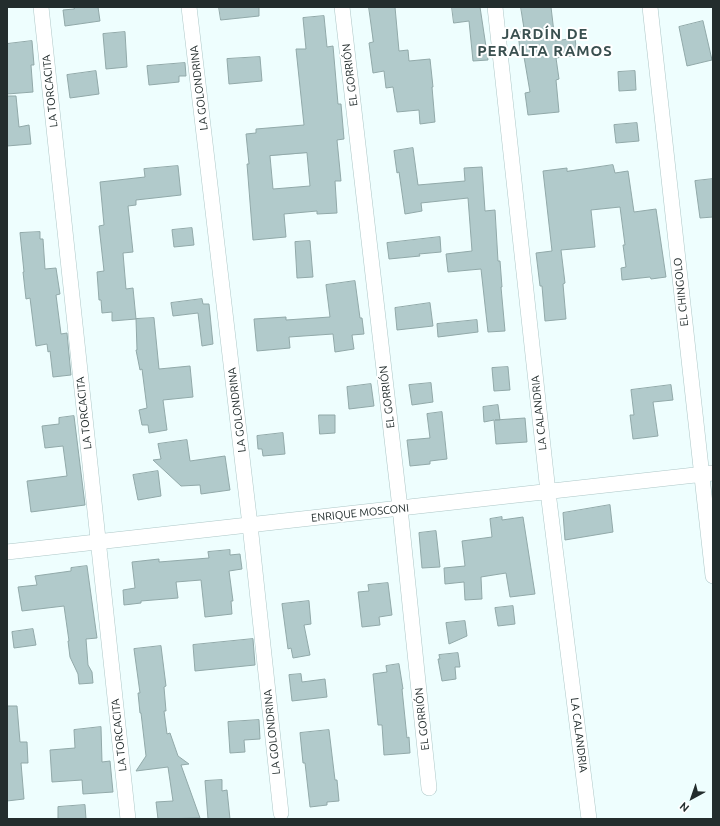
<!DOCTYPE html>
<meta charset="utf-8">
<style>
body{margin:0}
#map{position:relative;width:720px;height:826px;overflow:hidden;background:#eefefe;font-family:Ubuntu,sans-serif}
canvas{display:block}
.frame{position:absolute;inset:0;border:8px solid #232d2d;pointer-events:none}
.north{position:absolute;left:672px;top:778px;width:40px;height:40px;-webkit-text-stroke:3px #fff;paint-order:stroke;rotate:220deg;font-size:11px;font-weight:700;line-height:16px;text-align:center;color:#232d2d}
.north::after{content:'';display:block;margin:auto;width:14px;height:18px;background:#232d2d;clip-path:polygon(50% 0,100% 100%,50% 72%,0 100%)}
</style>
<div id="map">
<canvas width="720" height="826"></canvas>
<div class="frame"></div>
<div class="north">N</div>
</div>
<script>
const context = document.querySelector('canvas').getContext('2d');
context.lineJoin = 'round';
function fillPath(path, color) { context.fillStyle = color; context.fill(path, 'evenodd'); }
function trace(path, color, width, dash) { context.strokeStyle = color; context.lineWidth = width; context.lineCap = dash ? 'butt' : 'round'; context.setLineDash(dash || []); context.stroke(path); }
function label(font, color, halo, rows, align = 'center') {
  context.font = font + ' Ubuntu,sans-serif'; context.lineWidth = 4; context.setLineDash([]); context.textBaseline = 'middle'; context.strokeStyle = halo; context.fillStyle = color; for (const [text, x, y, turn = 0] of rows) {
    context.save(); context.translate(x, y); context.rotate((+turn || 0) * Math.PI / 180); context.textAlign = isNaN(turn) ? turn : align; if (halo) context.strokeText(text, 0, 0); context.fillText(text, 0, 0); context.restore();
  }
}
const building = new Path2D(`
 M74,7h24l2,14 -35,5 -2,-16 11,-1z
 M219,7h40v9l-38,4z
 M369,7h26l4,44 9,-1 1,11 21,-2 3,28h-1l3,35 -15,2 -1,-14 -22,2 -4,-25 -7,1 -2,-17 -11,2 -4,-30 4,-1z
 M452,7h28l8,53 -15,1 -4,-40 -15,2z
 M521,7h30l4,34 20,-3 2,17 -21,3 3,21 -3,1 3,32 -31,3 -3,-22 5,-1 -7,-41h-3l-2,-19 6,-1z
 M324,16l3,31 6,-1 5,58h3l3,35 -7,1 4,41h-6l2,32 -20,1v-3l-33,3 2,23 -33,3 -6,-76h2l-3,-30 10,-1v-4l48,-4 -8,-76h10l-3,-31zM307,153l3,33 -37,3 -3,-33z
 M703,21l9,39 -25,6 -8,-39z
 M125,32l2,35 -21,2 -3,-35z
 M32,41l2,24h-3l2,27 -26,2v-50z
 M260,57l2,24 -33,3 -2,-25z
 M185,63l1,13h-7v6l-30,3 -2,-19z
 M96,71l3,23 -29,4 -3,-23z
 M635,71l1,19 -17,1 -1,-19z
 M7,96h9l3,31 10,-2 2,19 -24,2z
 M637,123l2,18 -23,2 -2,-18z
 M413,148l5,37 47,-4 -1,-13 18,-1 3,44 10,-1 3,51h2l2,26h-1l4,44 -17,1 -7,-63 -33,3 -2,-18 26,-3 -4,-53 -47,5 1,8 -17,3 -6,-42 -2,1 -3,-22z
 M613,165l2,8 13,-2 6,41 22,-3 10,68 -15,2 -1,-2 -28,3 -1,-12 5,-1 -3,-22h2l-5,-38 -29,3 4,37 -34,3 4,33 -2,1 3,35 -21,2 -3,-35h-2l-4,-33 16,-2 -9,-80 24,-3v3z
 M178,166l3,29 -45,5v5l-8,1 5,46 -10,1 3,36 7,-1 3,31 -24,2v-9l-10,1 -1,-13h-2l-2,-28 7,-1 -5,-45 5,-1 -4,-43 45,-5 -1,-8z
 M713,179v38l-13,1 -5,-37z
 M192,228l2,17 -20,2 -2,-17z
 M40,232v7h3l2,30 11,-1 4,26 -4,1 5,39 6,-1 4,42 -18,2 -3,-26 -2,1 -1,-8 -11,2 -6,-48 -4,1 -3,-27h1l-4,-39z
 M440,237l1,15 -22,2 1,2 -31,3 -2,-16z
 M310,241l3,36 -16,1 -2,-36z
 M355,281l5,37h2l2,16 -12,1 2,14 -19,3 -2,-18 -44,3 1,11 -33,3 -3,-32 32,-2v3l44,-3 -4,-32z
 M202,299l1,5h6l4,40 -11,2 -4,-33 -25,3 -2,-13z
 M430,303l3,23 -36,4 -2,-22z
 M154,318l5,51 31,-3 3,31 -30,3 4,30 -18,3 -1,-8h-6l-3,-15 8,-2 -5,-39 -2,1 -4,-20h1l-1,-31z
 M477,320l1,12 -40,5 -1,-13z
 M508,367l2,23 -16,1 -2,-23z
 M431,383l2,19 -21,3 -3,-20z
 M371,384l3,22 -25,3 -2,-22z
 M671,385l2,15 -20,2 5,34 -25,3 -3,-24h4l-3,-25z
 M498,405l2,15h-5l30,-2 2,24 -31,2 -2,-24 -10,2 -1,-15z
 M442,412l5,47 -17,2v3l-20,2 -3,-26 23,-2 -3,-24z
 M319,415h16v18l-15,1z
 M74,416l11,89 -54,7 -4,-31 40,-5 -4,-30 -18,2 -3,-22 17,-2v-6z
 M283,433l2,21 -22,2 -1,-7h-4l-1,-13z
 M187,440l3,21 35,-5 5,34 -29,4 -1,-9 -19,1 -28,-26 8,-1 -3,-15z
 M158,471l3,25 -23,4 -5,-25z
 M610,505l3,27 -48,8 -2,-27z
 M502,517v3l21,-3 12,77 -25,3 -4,-24 -25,4 1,22 -17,1 -1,-18 -19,2 -1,-16 21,-2 -3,-25 30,-4 -2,-18z
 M436,531l4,36 -18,1 -3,-35z
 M230,550v5l10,-1 2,15 -13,2 4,30h-2l1,13 -27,3 -4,-37 -25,2 2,16 -37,3v2l-17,2 -1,-15 12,-2 -3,-26 27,-3v3l50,-4 -1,-6z
 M87,566l10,72 -11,1 2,26 4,7 1,11 -14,1 -1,-10 -8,-17 -2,-16h1l-5,-35 -42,5 -4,-24 19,-2 -2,-9 36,-5v-3z
 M388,583l4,32 -13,2 1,8 -18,2 -4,-35 11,-1 -1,-6z
 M309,601l2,23 -7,1 6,30 -17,3 -2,-10 -3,1 -6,-45z
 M513,606l2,18 -17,2 -3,-18z
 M465,621l2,15 -18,8 -3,-21z
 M33,629l3,16 -22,3 -2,-16z
 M253,639l2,26 -60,6 -2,-26z
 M161,646l5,40 -2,1 2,24h-2l3,23 3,-1 8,23 11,8 -8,1 19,53 -42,1 -2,-17 17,-1 -5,-34 -32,4 10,-15 -5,-43h-1l-2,-20h2l-6,-44z
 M458,653l2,14h-5l1,12 -14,2 -4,-22h2l-1,-4z
 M399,664l4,25h-1l5,49 2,-1 1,16 -26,2 -2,-30h-4l-5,-51 14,-2 -1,-6z
 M301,674l1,8 23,-3 2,18 -35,4 -3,-26z
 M7,706h10l3,36h7l1,21h-7l3,36 -17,2z
 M259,720l1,19 -16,1 1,12 -15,1 -2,-31z
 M101,727l1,35 8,-1 3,31 -30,2 -1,-14 -30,2 -2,-32 25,-2 -1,-18z
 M329,730l6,50h2l2,21 -12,1v3l-17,2 -5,-44h-2l-3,-30z
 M222,780v11l5,-1 3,29h-22l-3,-38z
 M85,805l1,14h-28v-12z`);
fillPath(building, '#b1cacb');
trace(building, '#91a9a9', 1);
const minor = new Path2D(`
 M41,7l87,812
 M189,7l61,518 31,288
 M342,7l58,501 29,280
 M495,7l53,485 41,327
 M650,7l63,569
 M7,552l706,-79`);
trace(minor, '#adc7c7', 16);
trace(minor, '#fff', 15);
label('11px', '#232d2d', '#fff', [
 ["EL GORRIÓN",350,75,-97],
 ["LA GOLONDRINA",199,88,-97],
 ["LA TORCACITA",50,91,-96],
 ["EL CHINGOLO",681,292,-96],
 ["EL GORRIÓN",387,397,-97],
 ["LA GOLONDRINA",237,410,-97],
 ["LA TORCACITA",84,413,-96],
 ["LA CALANDRIA",539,413,-96],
 ["ENRIQUE MOSCONI",360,513,-6],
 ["EL GORRIÓN",422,719,-96],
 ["LA GOLONDRINA",272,732,-96],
 ["LA TORCACITA",119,735,-96],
 ["LA CALANDRIA",579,735,83]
]);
context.letterSpacing = '1px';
label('bold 15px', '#3a5050', '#fff', [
 ["JARDÍN DE",545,34],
 ["PERALTA RAMOS",545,51]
]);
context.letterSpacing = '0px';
</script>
